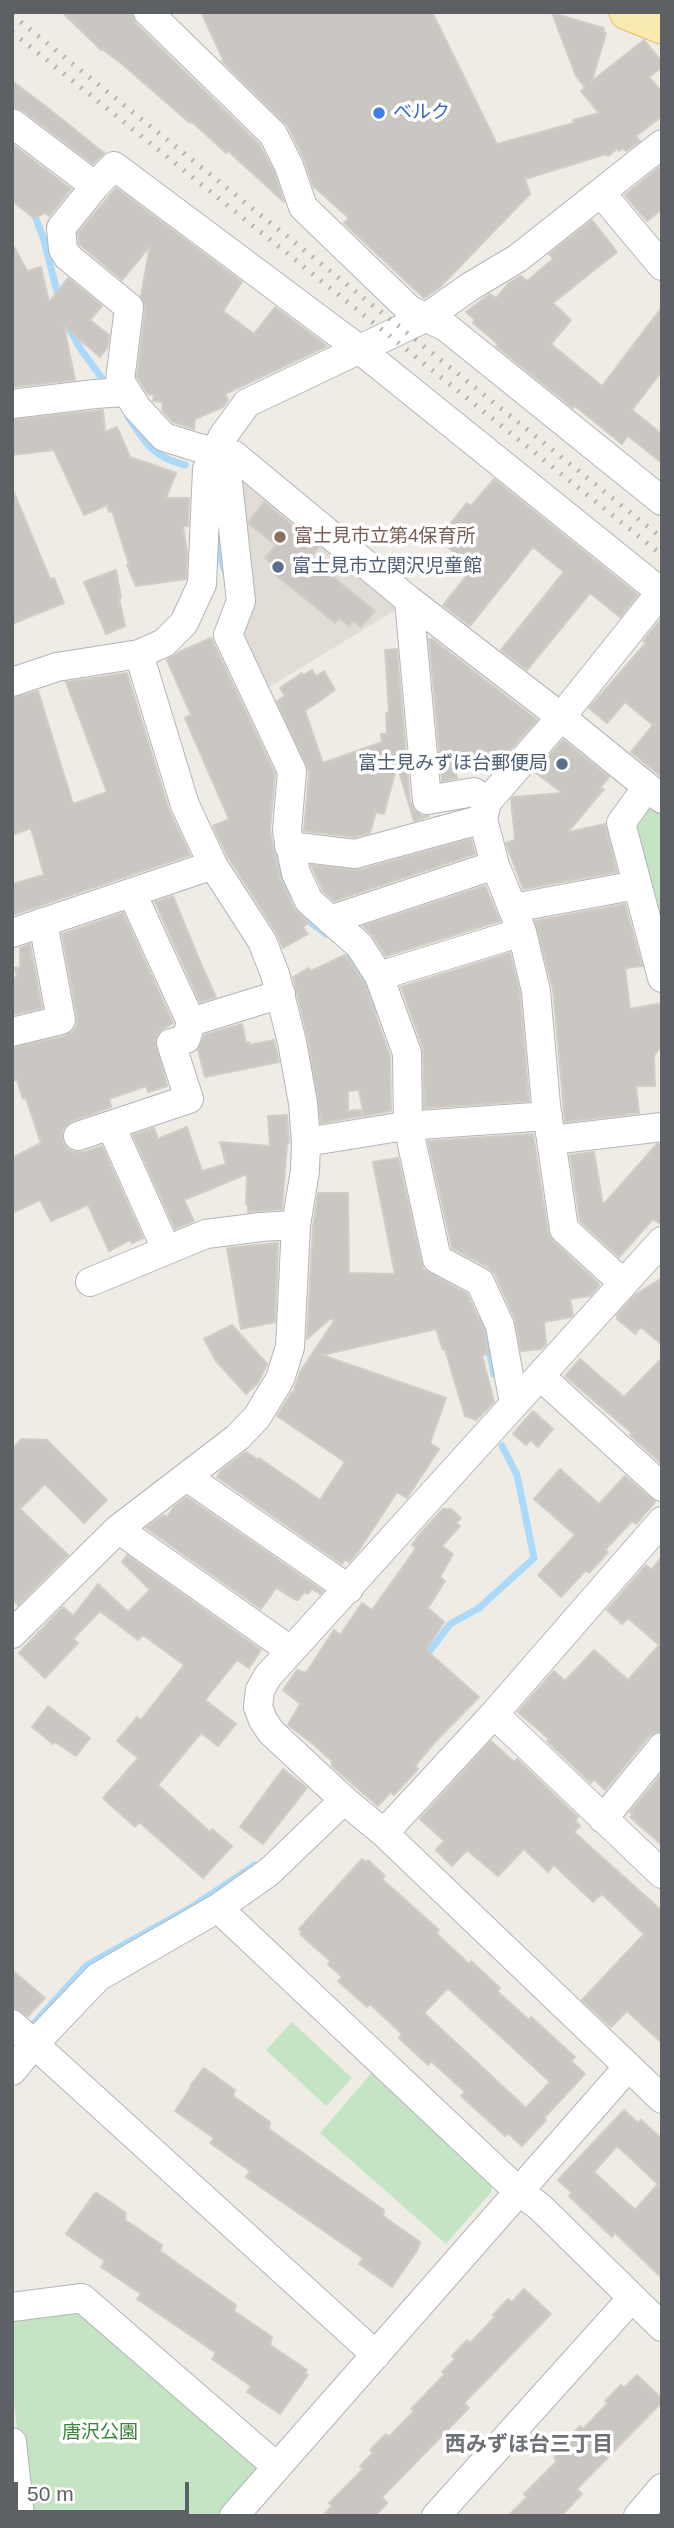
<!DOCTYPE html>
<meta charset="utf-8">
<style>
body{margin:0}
#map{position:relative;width:674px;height:2528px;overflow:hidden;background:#eeece5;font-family:Arial,sans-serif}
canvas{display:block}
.frame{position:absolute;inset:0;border:14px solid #5d6064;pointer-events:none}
.scale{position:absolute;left:14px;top:2482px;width:175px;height:32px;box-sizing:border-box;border:4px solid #5d6064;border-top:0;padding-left:9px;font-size:21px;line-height:24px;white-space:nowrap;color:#5d6064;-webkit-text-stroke:5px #fff;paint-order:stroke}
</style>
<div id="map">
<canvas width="674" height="2528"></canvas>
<div class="frame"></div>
<div class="scale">50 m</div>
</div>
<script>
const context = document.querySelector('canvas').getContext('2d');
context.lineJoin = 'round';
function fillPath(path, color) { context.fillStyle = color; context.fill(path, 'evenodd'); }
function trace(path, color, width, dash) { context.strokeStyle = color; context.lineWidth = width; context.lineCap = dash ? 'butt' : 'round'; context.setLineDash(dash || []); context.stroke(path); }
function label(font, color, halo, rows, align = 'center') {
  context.font = font + ' Arial,"Noto Sans JP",sans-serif'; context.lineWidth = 7; context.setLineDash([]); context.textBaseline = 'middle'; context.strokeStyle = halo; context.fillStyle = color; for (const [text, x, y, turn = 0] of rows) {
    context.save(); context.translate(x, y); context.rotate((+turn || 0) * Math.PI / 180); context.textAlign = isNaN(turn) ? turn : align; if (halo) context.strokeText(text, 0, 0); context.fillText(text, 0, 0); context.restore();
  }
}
fillPath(new Path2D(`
 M240,475l162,131 -136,83 -29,-53z`), '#e1ddd6');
fillPath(new Path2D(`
 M648,799l14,11v136l-32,-120z
 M292,2022l60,56 -26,28 -60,-56z
 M374,2070l119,112 -2,10 -45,52 -126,-111z
 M82,2310l176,152 2,10 -43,44h-190l-15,-132v-67z`), '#c4e4c3');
trace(new Path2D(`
 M33,211l11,29 15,60
 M65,322l17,29 27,37
 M129,418c17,26 24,39 56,47
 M221,543l1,19 4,11
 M277,844l1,17 14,34
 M303,911l7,11 16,12
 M350,956l28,55
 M482,1317l12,57
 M423,1660l27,-36 29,-16 55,-50 -17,-83 -15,-29
 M27,2031l60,-66 105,-58 63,-42`), '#aad9f9', 7);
const building = new Path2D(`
 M62,12h69l5,12 123,120 15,28 10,30 -56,-51 -2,2 -35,-32 -1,2 -68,-59 -20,-15 -1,1z
 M201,12h231l65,132 77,-21 -1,-3 26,-7 -18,-22 4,-4 -9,-11 -24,-63 52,15 -1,4 3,1 -14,48 52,-41 18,22v5l-13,10 13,15v24l-26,20 4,5 -14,10 -3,-3 -4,3 -2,-2 -9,7 -2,-2 -81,25 5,15 -91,94 -15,10 -80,-75 5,-5 -36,-32 -9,-27 -16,-33 -66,-65 1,-2z
 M12,81l36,27 56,45 -11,11 -71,-54 -10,-3z
 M12,144l59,45 -22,27 -4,-3 -11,5 -22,-17z
 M662,165v44l-15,12 -22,-26z
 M116,188l126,94 -19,29 31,23 21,-27 52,39 -102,48 3,6 -5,7 -28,12 -1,10 -21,-7 -11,-12 1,-8 -10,-1 1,-6 -6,-1 -11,-17 8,-68 -4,-13 9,-50 -28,34 -43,-36 -1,-11z
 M592,220l25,32 -64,51 18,17 -20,24 51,42 60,-79v64l-30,39 30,24v29l-34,-27 -6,8 -47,-38 -2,2 -77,-62 2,-2 -25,-21 2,-3 -9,-8 24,-18 6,4 13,-15 12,-7 6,5 26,-22 -4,-5z
 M12,243l15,28 14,-4 8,35 19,-24 34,28 -12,14 19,15 -2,13 -7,9 -36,-31 11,54 -63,7z
 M103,410l2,22 12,-5 13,30 46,16 -10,25h23l-1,28h-5l4,28 -1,25 -50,7 -9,-21 2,-1 -17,-53 -3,1 -2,-7 -23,10 -30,-65 -42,5v-35z
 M494,479l144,116 -18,22 -30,-24 -63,77 -26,-20 63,-78 -31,-25 -63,79 -27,-21 30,-37 -35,-29 29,-36 4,3z
 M12,488l38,91 4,-1 10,25 -52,21z
 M264,502l55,45 -8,9 1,4 63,51 -14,16 -8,-6 -4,5 -10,-8 -4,5 -64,-52 4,-5 -10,-8 11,-13 -27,-21v-3z
 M116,570l5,28 -2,1 6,27 -19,8 -22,-52z
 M662,618v159l-31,-25 22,-27 -28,-23 -18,21 -18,-15 57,-65 -3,-2z
 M211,638l64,136 -5,56 4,22 7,28 13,28 14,15 -5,4 5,7 -25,14 -7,-16 -48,-75 -15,-31 16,-7 -44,-101 6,-3 -24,-55 12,-8z
 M429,639h3l105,81 -43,48 -7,-5 -4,5 -28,3 2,7 -15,3z
 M397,649l13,152 4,9 8,6h7l-15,5 -17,-56 -13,49 -8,-2 -6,21 -16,4 -50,-6 5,-59 -32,-71 8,-5 -5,-8 22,-15 1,2 9,-5 4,6 8,-5 11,19 -30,21 18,52 59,-21 -1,-8h6l-1,-21h3l-4,-63z
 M127,673l42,137 21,45 -178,60v-31l32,-9 -13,-47 -19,7v-137l26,-7 35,113 34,-12 -41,-110z
 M563,740l46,37 -10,12h5l-36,43 37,-8 12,48 -94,17 -17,-46 9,-3 -4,-41 2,-2 49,-4 -27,-21z
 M471,839l4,15 -141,47 -11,-10 -12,-26 48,5z
 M485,886l15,35 -114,35 -13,-20 -10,-10z
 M173,896l28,68 15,33 -16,5 -45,-100z
 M625,904l17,62 -17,2 5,41 32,-6v41l-8,12 1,30h-19l3,27 -74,9 -12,-133 -18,-68z
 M123,913l50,110 -13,8 -5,9 12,46 -19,6 -2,-6 -37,13 2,8 -39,14 -7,5 -3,6 1,10 5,7 6,3h9l19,-6 41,92 -11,5 -2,-3 -21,11 -21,-46 -37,16 -11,-21 -28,13v-55l29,-15 -15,-45 -3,1 -6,-19 -5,1v-33l53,-12 8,-4 4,-7v-8l-15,-83z
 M30,944l12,64 -30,7v-37l5,-1 -2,-9 5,-1v-19z
 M510,953l10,41 9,107 -105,7 -1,-60 -22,-61z
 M345,955l19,28 26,73 1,55 -27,5 -5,-26 -11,1v20l13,-1 1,6 -41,7 -13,-84 -15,-62 16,-9 2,3z
 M242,1024l4,19 3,-1 1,3 24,-5 5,22 -74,15 -7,-27 6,-15z
 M287,1115l2,28h-2l-5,66 -34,3v-7l-2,-1 1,-30 -63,26 10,21 -19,8 -42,-94 21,-7 4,11 29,-12 15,44 24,-7 -6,-22 50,4 -2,-30z
 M533,1134l15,98 5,9 45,42 1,3 -9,10 -20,3 3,16 -2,2 -27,5 2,22 -5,5 -20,2 -6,-32 -20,-45 -7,-7 -36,-19 -24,-107z
 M657,1144h5v81l-9,-6 -34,38 -39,-36 -10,-66 24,-3 9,53z
 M398,1158l25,111 44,25 17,37 4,23 -6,1 12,47 -18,18 -11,-4 -20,-67 -2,1 -7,-21 -114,26 124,43 -16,45 9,6 -32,49 -10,-6 -38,58 -10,12 -4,-3 -3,5 -125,-87 4,-6 25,-19 12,8 1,-2 61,42 25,-38 -68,-46 15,-24 1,1 7,-21 34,-51 -3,-3 -24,21 6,-112 5,-34h30l1,80 46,1 -22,-112z
 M278,1243l-3,79 -34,7 -14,-81z
 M662,1278v67l-21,-18 -6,7 -18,-15v-4l19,-21z
 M232,1325l35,39 -9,19 -12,11 -30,-33 -12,-22z
 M662,1358v106l-32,-29 2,-2 -67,-57 15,-17 44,38z
 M533,1411l20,18 -15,18 -7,-7 -5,5 -13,-11z
 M22,1439l25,1 60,60 -23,23 -39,-39 -25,25 48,46 -50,50 -6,-6v-150z
 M560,1469l39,35 26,-28 30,26 -19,22 -4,-3 -27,29 3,2 -19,21 -3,-3 -25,27 -23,-22 37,-40 -41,-36z
 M187,1497l136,94 -3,3 -8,-5 -4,5 -4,-2 -6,8h-2l-20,-12 -15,21 -115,-81 18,-13 3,2 7,-10z
 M443,1509h8l10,9 -5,5 4,3 -18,20 11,8 -13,23 5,4 -17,27 16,14 -18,28 53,47 -44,45 -20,24 3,3 -24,26 -3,-3 -13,14 -46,-40v-5l-19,-17 -25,-19 12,-21 -17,-14 14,-20 9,3 28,-43 6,5 22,-32 10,7 44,-62 -4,-3 7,-10z
 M127,1555l134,95 -12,18 -12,-8 -32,40 31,24 -18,22 -17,-13 -43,52 52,47 2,-3 20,17 -29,32 -64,-56 -4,5 -32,-29 35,-40 -21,-17 20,-24 4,3 43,-55 -41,-30 -5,5 -38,-29 -27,28 5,4 -33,35 -26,-25 44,-46 10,9 25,-32 30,28 22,-22 -28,-28z
 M662,1557v174l-13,5 -44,54 -11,-11 -3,4 -44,-42 2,-2 -31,-27 36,-41 11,10 29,-31 34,30 31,-35 -31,-27 -6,6 -15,-14 39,-45 5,5z
 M48,1706l42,32 -14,18 -21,-14 -2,2 -21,-17z
 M491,1741l23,21 3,-3 51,49 10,9 -3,3 5,6 -6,6 88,79v132l-35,-32 -16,16 -29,-27 62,-66 -42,-40 -9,8 -39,-37 -6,7 -24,-23 -26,27 -31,-26 -15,16 -16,-16 8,-9 -24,-22z
 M283,1769l24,19 -44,56 -23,-17z
 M662,1774v71l-32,-28 3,-2 -3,-3z
 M362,1859l4,4 2,-3 17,16 -3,3 57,51 -3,3 33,31 2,-3 29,27 -3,3 32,29 2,-3 44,40 -4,4 14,13 -41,44 2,2 -24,26 -14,-13 -3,3 -44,-40 4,-4 -34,-31 -3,4 -29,-27 3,-4 -32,-30 -3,3 -29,-26 4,-4 -14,-13 2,-3 -30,-27 2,-2 -3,-3zM448,1988l102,94 -24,26 -102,-95z
 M12,1970l33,28 -17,18 -16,-8z
 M204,2068l31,22 -2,6 37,26 -1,7 115,81 -1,6 37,26 -2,7 -26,38 -33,-23 4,-6 -117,-81 4,-6 -40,-28 4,-5 -39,-27 16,-24 -1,-1z
 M624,2110l14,13 3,-3 21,19v139l-47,-45 -3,4 -43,-41 3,-3 -14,-13zM617,2146l41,38 -23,26 -41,-38z
 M97,2193l29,20 -1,7 37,25 -2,6 76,54 -2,6 38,26 -2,8 37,25 -2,3 3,2 -28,39 -33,-22 4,-6 -39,-27 4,-6 -79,-54 4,-5 -40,-27 4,-6 -39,-27 28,-40z
 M524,2289l27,25 -87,89 5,5 -87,89 5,6 -12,13h-52l9,-10 -3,-3 34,-34 -3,-3 13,-13 -3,-3 16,-16 3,3 25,-26 -3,-2 34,-35 -3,-2 13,-13 -3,-3 15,-16 3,3 25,-26 -2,-2 15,-16 4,3z
 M637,2375l25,24v3l-85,87 5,5 -21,22h-53l19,-19 -3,-3 33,-33 -3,-3 13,-13 -3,-3 16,-16 3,3 25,-26 -3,-2 16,-16 3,3z`);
fillPath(building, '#cac6c2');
trace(building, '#d2cdc4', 2);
const minor = new Path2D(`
 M148,12l125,122 16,32 14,41 107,103 36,17 216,174
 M12,123l83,63
 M601,193l61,73
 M12,404l83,-10 31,-2
 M214,451l13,23 14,127 -13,34 64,136 -5,60 9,42 13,28 50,44 20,31 28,77 1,73 29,133 43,23 20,44 14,78
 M662,593l-303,-244 -245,-183 -19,20 -34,42 2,21 5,8 61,50 -9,74 17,27 27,29 35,11 35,7 175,145 152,117 101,82
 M409,600l18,200 47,-8 13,10
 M12,682l45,-15 82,-13 25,-11 20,-20 18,-39 5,-115 16,-33 24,-33 180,-86 44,-31 47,-28 144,-114
 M647,787l-26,36 41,155
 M289,846l66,8 128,-35
 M132,893l59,129 90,-28
 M513,908l124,-23
 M330,920l165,-55
 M12,933l201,-68
 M379,976l143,-44
 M12,1032l49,-12 -18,-98
 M111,1126l55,123
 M78,1136l111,-37 -18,-56 15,-4 5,-17
 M552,1140l110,-13
 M306,1142l99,-16 143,-10
 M662,1241l-394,435 -8,14 -2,17 5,13 8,12 73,68 40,33 278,266
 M90,1282l116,-48 55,-7 35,-2
 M623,1283l-59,-54 -18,-124 -10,-114 -14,-59 -27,-67 -12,-46 4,-17 74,-85 100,-125
 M540,1376l122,111
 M187,1477l162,112
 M118,1529l172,121
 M12,1634l106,-105 120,-92 19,-20 23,-38 10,-32 6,-122 9,-54 1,-29 -3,-39 -11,-61 -17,-68 -13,-33 -49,-76 -28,-60 -46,-151
 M494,1714l168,160
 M603,1819l59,-72
 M384,1833l110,-119 168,-193
 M218,1908l299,282 23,17 122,120
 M12,2024l364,331
 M12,2071l22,-27 64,-67 120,-69 51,-36 75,-72
 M12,2307l70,-9 195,169
 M12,2442l8,74
 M234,2516l394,-449
 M436,2516l196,-218
 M638,2516l24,-28`);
const major = new Path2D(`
 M627,12l35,14`);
trace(minor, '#b2b5b9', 30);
trace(major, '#e7be65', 37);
trace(minor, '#fff', 28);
trace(major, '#f9eaaf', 35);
trace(new Path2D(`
 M12,15l650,523
 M12,32l650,523`), '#b3b4b4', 5, [2, 9]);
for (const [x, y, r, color] of [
 [379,113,7,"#3f7fe0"],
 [280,537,7,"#8d6e63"],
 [278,567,7,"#5c6f8a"],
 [562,764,7,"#5c6f8a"]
]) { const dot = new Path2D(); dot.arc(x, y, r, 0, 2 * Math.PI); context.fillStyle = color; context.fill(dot); trace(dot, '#fff', 2.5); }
label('19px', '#366cbe', '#fff', [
 ["ベルク",393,113]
], 'left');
label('19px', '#785e54', '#fff', [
 ["富士見市立第4保育所",294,537]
], 'left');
label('19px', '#4e5e75', '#fff', [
 ["富士見市立関沢児童館",292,567],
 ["富士見みずほ台郵便局",548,764,"right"]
], 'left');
label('19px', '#3c843d', '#fff', [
 ["唐沢公園",100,2433]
]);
label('bold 21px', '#6e7276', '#fff', [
 ["西みずほ台三丁目",529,2445]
]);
</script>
